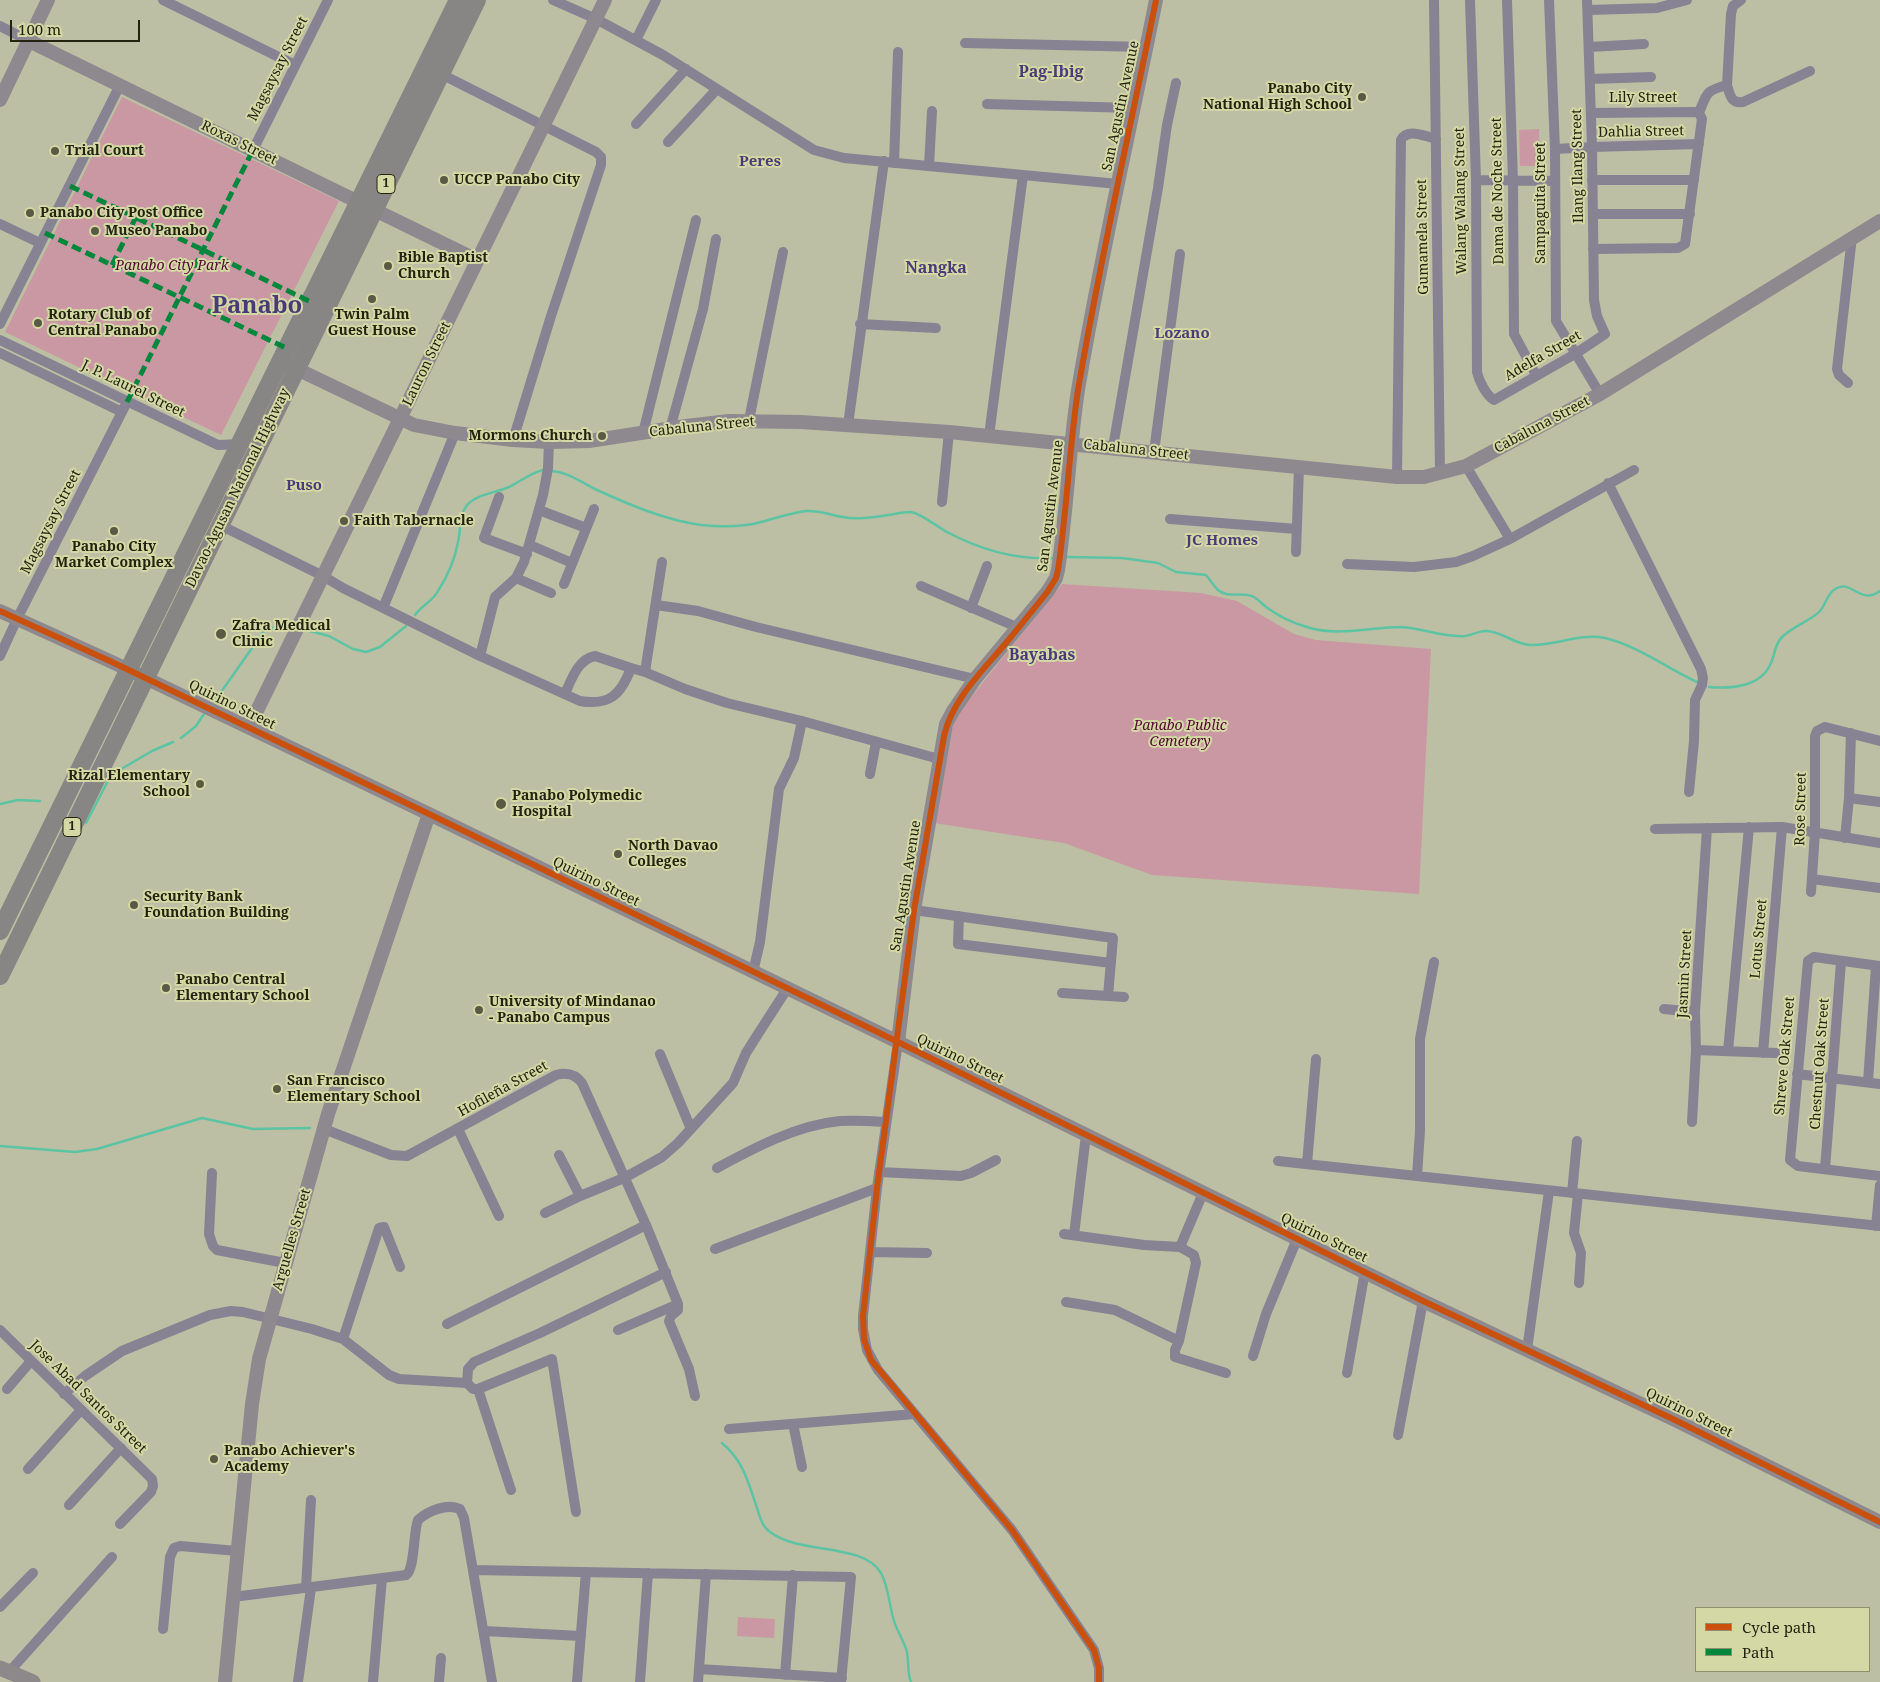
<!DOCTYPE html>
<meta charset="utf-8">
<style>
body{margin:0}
#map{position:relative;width:1880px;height:1682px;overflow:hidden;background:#bcbfa3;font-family:"Noto Serif",serif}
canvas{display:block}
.legend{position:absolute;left:1695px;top:1607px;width:175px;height:65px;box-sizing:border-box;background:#d3d8a4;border:1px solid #8d9069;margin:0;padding:6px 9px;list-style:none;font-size:15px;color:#232410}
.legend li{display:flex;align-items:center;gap:10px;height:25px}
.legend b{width:25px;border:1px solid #8d9069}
.scale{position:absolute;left:10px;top:20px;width:130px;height:22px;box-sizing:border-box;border:2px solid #232410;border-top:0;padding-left:6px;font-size:15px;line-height:18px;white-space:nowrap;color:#232410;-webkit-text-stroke:4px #d3d8a4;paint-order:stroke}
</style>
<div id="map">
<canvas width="1880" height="1682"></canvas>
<ul class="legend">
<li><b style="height:6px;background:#ca510d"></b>Cycle path</li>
<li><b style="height:6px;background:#00873e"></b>Path</li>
</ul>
<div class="scale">100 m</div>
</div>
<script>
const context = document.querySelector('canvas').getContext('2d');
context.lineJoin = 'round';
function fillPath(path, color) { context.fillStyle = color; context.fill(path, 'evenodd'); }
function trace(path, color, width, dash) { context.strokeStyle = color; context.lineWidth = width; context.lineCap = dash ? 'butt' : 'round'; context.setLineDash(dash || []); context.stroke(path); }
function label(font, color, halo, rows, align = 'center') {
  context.font = font + ' "Noto Serif",serif'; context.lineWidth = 4; context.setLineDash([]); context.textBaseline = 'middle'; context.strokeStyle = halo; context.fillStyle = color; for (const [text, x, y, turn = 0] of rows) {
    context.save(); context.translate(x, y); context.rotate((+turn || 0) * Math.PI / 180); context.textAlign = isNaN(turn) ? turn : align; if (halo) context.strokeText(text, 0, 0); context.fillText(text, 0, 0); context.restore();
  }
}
fillPath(new Path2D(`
 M122,97l217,104 -118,234 -216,-103z
 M1539,129l1,37h-20l-1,-36z
 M1062,584l139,9 36,8 57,33 22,6 115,9 -12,245 -267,-19 -88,-32 -130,-20 16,-90 9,-21z
 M738,1617l37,2 -1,19 -37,-2z`), '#ca98a2');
trace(new Path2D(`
 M552,471c19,2 28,11 45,19 33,15 68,30 104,35 19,2 42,2 60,-3 15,-4 29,-9 45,-11 13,-1 24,4 37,6 15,3 31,0 45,-2 7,-1 16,-3 23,-3 11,2 25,14 36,20 32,17 69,28 106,26
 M1067,557l55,1 36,5 18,9 30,3c4,5 8,11 12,15 10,9 25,1 36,7 5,3 10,9 15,12 11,8 24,14 38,18 30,10 63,0 94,0 21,1 43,11 64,9 8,-1 15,-6 22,-5 16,1 27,13 43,14 25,1 49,-12 75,-7 33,8 62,30 92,44
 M415,615c7,-10 17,-13 23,-24 9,-14 17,-32 20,-49 3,-12 1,-27 9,-37 10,-11 28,-12 42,-18 11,-5 21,-14 34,-17
 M306,630l23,6 24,13 13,3 14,-5 26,-21
 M1709,687c21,2 51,0 61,-22 5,-9 4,-20 12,-28 11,-11 30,-17 38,-26 6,-7 7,-17 15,-22 16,-11 25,17 45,2
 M214,702l50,-71 7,-3 17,1
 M181,738l15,-12 8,-12
 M0,804l18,-4 22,1
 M86,823l25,-48 41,-24 21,-9
 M0,1146l75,6 22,-3 105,-31 51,11 57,-1
 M722,1443c20,17 25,35 33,59 4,10 5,23 15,30 30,23 92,10 111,41 8,15 8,32 13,48 3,10 10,20 13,31 2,10 0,21 4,30`), '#5cc4a3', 2.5);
trace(new Path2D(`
 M163,0l132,65
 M553,0l43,19 67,36 151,95 30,8 274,26
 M1434,0l6,474
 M1470,0l6,180 1,192c2,9 9,23 17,28l81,-46 30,-20 -8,-18 -3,-16 -2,-153 -5,-147
 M1507,0l6,180 1,154 22,41
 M1549,0l6,149 1,172 44,73
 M1588,10l69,-2 30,-8
 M0,26l29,15
 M636,40l20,-40
 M965,43l181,4
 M1589,47l55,-3
 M437,72l159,80 5,5v8l-50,151 -38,124
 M1590,79l61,-2
 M1727,85l4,-71 2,-8 8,-6
 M987,104l146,4
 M1591,113l104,-1 4,1 3,6 -17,125 -7,4 -85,1
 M1699,113c8,-20 6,-22 28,-28 3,10 4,19 16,17l67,-31
 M636,124l50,-55
 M668,142l49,-53
 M1555,149l37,-2 107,-3
 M253,150l75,-150
 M894,163l4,-111
 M929,166l3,-55
 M1476,180l79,1
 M1592,180h102
 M1593,214h97
 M0,224l40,19
 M0,324l120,-239
 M860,324l76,4
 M0,340l218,105 24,-1
 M0,353l122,59
 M1848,383l-9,-8 -2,-6 15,-132
 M749,420l34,-168
 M848,425l36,-264
 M670,429l33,-120 13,-70
 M643,433l53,-213
 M989,436l34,-261
 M1113,447l45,-259 9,-63 9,-42
 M1154,452l26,-198
 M1466,466l44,73
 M1397,477l4,-337c6,-12 25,-4 35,-1
 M1608,483l93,186 2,9 -1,7 -7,15 -1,41 -5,51
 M499,497l-15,41 43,16
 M942,502l7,-70
 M539,510l47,18
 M1170,519l127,10
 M220,525l103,51 20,12 137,68 100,45c29,5 41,-6 51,-33l14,4 40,17 42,14 75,18 137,38
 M530,545l42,18
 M1296,552l3,-85
 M1347,564l67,3 42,-5 17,-6 37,-17 124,-69
 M516,578l35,15
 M564,584l30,-75
 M921,586l98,42
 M656,605l42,6 58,16 219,52
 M383,608l72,-175
 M971,608l16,-42
 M0,656l17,-37 110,-217
 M480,656l15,-59 21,-19 8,-16 19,-67 5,-27 1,-26
 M645,672l17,-110
 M565,694c6,-14 13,-35 30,-38l36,12
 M870,774l6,-32
 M1849,798l31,4
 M1655,829l127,-2 98,16
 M1845,838l4,-40 2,-65
 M1812,879l68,9
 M1811,892l4,-60v-96l2,-5 8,-4 55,14
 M914,910l199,28 -5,58
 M959,916l-1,28 153,19
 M1880,966l-66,-9 -6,4 -18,199 8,6 82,10
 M753,972l7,-30 19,-153 15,-31 8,-37
 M1062,993l62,4
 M1664,1009l31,3
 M898,1042l-21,146 -14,128v13l4,21 11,20 134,160 82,120 5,18v14
 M1696,1050l80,3
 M1728,1051l21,-224
 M1763,1053l19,-226
 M660,1054l31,75
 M1797,1074l83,10
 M1868,1082l8,-116
 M1692,1122l4,-72 -1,-38 12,-184
 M324,1129l67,26 16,1 149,-81c11,-3 19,-1 26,8l64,142 32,79v6l-7,6 -2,5 20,48 6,27
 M458,1129l41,87
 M559,1155l21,41
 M1278,1161l602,65
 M1307,1164l9,-105
 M717,1168c37,-20 80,-43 123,-47 15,-1 31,0 46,1
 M1825,1169l16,-207
 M879,1172l82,4 10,-3 25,-13
 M212,1173l-3,61 4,12 4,4 68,13
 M1417,1176l3,-45v-92l14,-77
 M1572,1193l5,-52
 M1578,1194l-4,39 7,20 -2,30
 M545,1213l35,-17 44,-18 38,-21 16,-14 55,-60 13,-30 12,-19 29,-45
 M1876,1226l4,-41
 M1064,1234l80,11 36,2 14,8 2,8 -17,78 -4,9v7l51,16
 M1074,1235l12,-100
 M1180,1247l23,-54
 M715,1249l162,-61
 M870,1252l57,1
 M1066,1302l49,8 64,31
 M447,1324l199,-99
 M0,1330l152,149 1,7 -2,6 -31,32
 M618,1330l60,-26
 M343,1339l36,-111 5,-1 16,40
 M1527,1350l22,-159
 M1253,1356l13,-42 31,-75
 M1347,1373l18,-102
 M467,1383l1,-14 6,-7 66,-29 126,-61
 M7,1389l24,-28
 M478,1389l33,101
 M64,1394l21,-18 37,-25 88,-36 21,-4 12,1 69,17 31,10 46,36 10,4 68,4 6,6h5l74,-30 24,153
 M793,1424l9,43
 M729,1429l186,-15
 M1398,1435l25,-134
 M28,1469l53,-59
 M69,1505l52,-57
 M473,1570l378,7 -10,105
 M306,1588l5,-88
 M233,1597l173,-22c9,-6 7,-42 12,-55 10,-9 29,-17 42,-11l4,9 28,164
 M0,1607l33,-34
 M163,1629l7,-72 4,-9 6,-2 57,5
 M484,1631l97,5
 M699,1669l143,9
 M9,1672l103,-115
 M785,1675l8,-100
 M298,1682l13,-94
 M373,1682l9,-104
 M439,1682l2,-24
 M577,1682l9,-110
 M640,1682l8,-109
 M698,1682l8,-108`), '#878393', 10);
trace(new Path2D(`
 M29,41l448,219
 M0,100l48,-100
 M280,361l134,64 41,8 58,7 36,2 40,-1 97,-15 43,-5 72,1 148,10 448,45h27l42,-11 134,-72 280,-173
 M0,611l112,51 317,152 469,228 525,259 252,119 205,102
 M249,727l356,-727
 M898,1042l16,-132 32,-186 7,-13 22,-32 73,-88 8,-13 2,-8c9,-60 11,-120 20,-180 22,-131 52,-260 78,-390
 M225,1682l27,-278 7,-45 69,-245 101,-300`), '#8d898f', 14);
trace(new Path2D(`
 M0,1668l33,14`), '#8d898b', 15);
trace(new Path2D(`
 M0,931l458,-931
 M0,976l477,-976`), '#878684', 18);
trace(new Path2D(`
 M70,186l239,115
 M45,233l241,115
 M112,265l24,-48
 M127,402l126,-252`), '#00873e', 5, [10, 5]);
trace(new Path2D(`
 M0,611l112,51 317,152 469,228 525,259 252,119 205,102
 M1099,1682v-14l-5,-18 -82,-120 -141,-170 -7,-21 -1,-23 14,-128 37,-278 30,-174c8,-36 39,-66 62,-93 14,-17 28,-34 42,-52l8,-13 2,-8c9,-60 11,-120 20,-180 22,-131 52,-260 78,-390`), '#ca510d', 6);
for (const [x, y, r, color] of [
 [1362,97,5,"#595a43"],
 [55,151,5,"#595a43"],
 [444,180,5,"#595a43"],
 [30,213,5,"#595a43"],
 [95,231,5,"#595a43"],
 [388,266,5,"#595a43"],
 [372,299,5,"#595a43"],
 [38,323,5,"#595a43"],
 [602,436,5,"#595a43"],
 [344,521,5,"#595a43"],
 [114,531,5,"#595a43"],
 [221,634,6,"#595a43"],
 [200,784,5,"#595a43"],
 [501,804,6,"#595a43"],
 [618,854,5,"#595a43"],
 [134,905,5,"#595a43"],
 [166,988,5,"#595a43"],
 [479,1010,5,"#595a43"],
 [277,1089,5,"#595a43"],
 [214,1459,5,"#595a43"]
]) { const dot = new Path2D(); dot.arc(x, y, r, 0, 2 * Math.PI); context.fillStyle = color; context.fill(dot); trace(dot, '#d3d8a4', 2); }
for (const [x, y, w] of [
 [386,184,18],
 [72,827,18]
]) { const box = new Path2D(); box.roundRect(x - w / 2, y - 9.5, w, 19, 4); context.fillStyle = '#d3d8a4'; context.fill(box); trace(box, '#232410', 1); }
label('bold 12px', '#232410', null, [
 ["1",386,184],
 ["1",72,827]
]);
label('14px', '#232410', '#d3d8a4', [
 ["Magsaysay Street",278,69,-63],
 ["Lily Street",1643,98],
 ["San Agustin Avenue",1121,106,-78],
 ["Dahlia Street",1641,132,-1],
 ["Roxas Street",239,143,26],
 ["Ilang Ilang Street",1578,166,-91],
 ["Dama de Noche Street",1498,191,-91],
 ["Walang Walang Street",1461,201,-91],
 ["Sampaguita Street",1541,203,-90],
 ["Gumamela Street",1423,237,-91],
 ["Adelfa Street",1543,356,-30],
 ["Lauron Street",427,364,-64],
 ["J. P. Laurel Street",133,389,26],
 ["Cabaluna Street",1542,425,-28],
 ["Cabaluna Street",702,427,-6],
 ["Cabaluna Street",1136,450,6],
 ["Davao-Agusan National Highway",238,488,-64],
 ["San Agustin Avenue",1051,506,-83],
 ["Magsaysay Street",51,522,-63],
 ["Quirino Street",232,705,26],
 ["Rose Street",1801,809,-89],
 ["Quirino Street",596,882,26],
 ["San Agustin Avenue",906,886,-81],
 ["Lotus Street",1759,939,-85],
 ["Jasmin Street",1685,974,-87],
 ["Shreve Oak Street",1785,1056,-85],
 ["Quirino Street",960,1059,26],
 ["Chestnut Oak Street",1820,1064,-86],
 ["Hofileña Street",503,1089,-29],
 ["Quirino Street",1324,1238,26],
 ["Arguelles Street",292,1240,-74],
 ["Jose Abad Santos Street",88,1397,44],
 ["Quirino Street",1689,1413,26]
]);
label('bold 14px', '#232410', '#d3d8a4', [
 ["Panabo City",1352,89,"right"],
 ["National High School",1352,105,"right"],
 ["Trial Court",65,151],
 ["UCCP Panabo City",454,180],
 ["Panabo City Post Office",40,213],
 ["Museo Panabo",105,231],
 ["Bible Baptist",398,258],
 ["Church",398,274],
 ["Rotary Club of",48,315],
 ["Central Panabo",48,331],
 ["Twin Palm",372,315,"center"],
 ["Guest House",372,331,"center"],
 ["Mormons Church",592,436,"right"],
 ["Faith Tabernacle",354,521],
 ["Panabo City",114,547,"center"],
 ["Market Complex",114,563,"center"],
 ["Zafra Medical",232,626],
 ["Clinic",232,642],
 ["Rizal Elementary",190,776,"right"],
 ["School",190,792,"right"],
 ["Panabo Polymedic",512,796],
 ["Hospital",512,812],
 ["North Davao",628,846],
 ["Colleges",628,862],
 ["Security Bank",144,897],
 ["Foundation Building",144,913],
 ["Panabo Central",176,980],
 ["Elementary School",176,996],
 ["University of Mindanao",489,1002],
 ["- Panabo Campus",489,1018],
 ["San Francisco",287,1081],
 ["Elementary School",287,1097],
 ["Panabo Achiever's",224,1451],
 ["Academy",224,1467]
], 'left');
label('italic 14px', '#550733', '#d3d8a4', [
 ["Panabo City Park",172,266],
 ["Panabo Public",1180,726],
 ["Cemetery",1180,742]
]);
label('bold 15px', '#4a3b78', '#d3d8a4', [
 ["Peres",760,162],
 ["Lozano",1182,334],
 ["Puso",304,486],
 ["JC Homes",1222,541]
]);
label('bold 16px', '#4a3b78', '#d3d8a4', [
 ["Pag-Ibig",1051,72],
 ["Nangka",936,268],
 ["Bayabas",1042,655]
]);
label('bold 24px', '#4a3b78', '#d3d8a4', [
 ["Panabo",257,306]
]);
</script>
